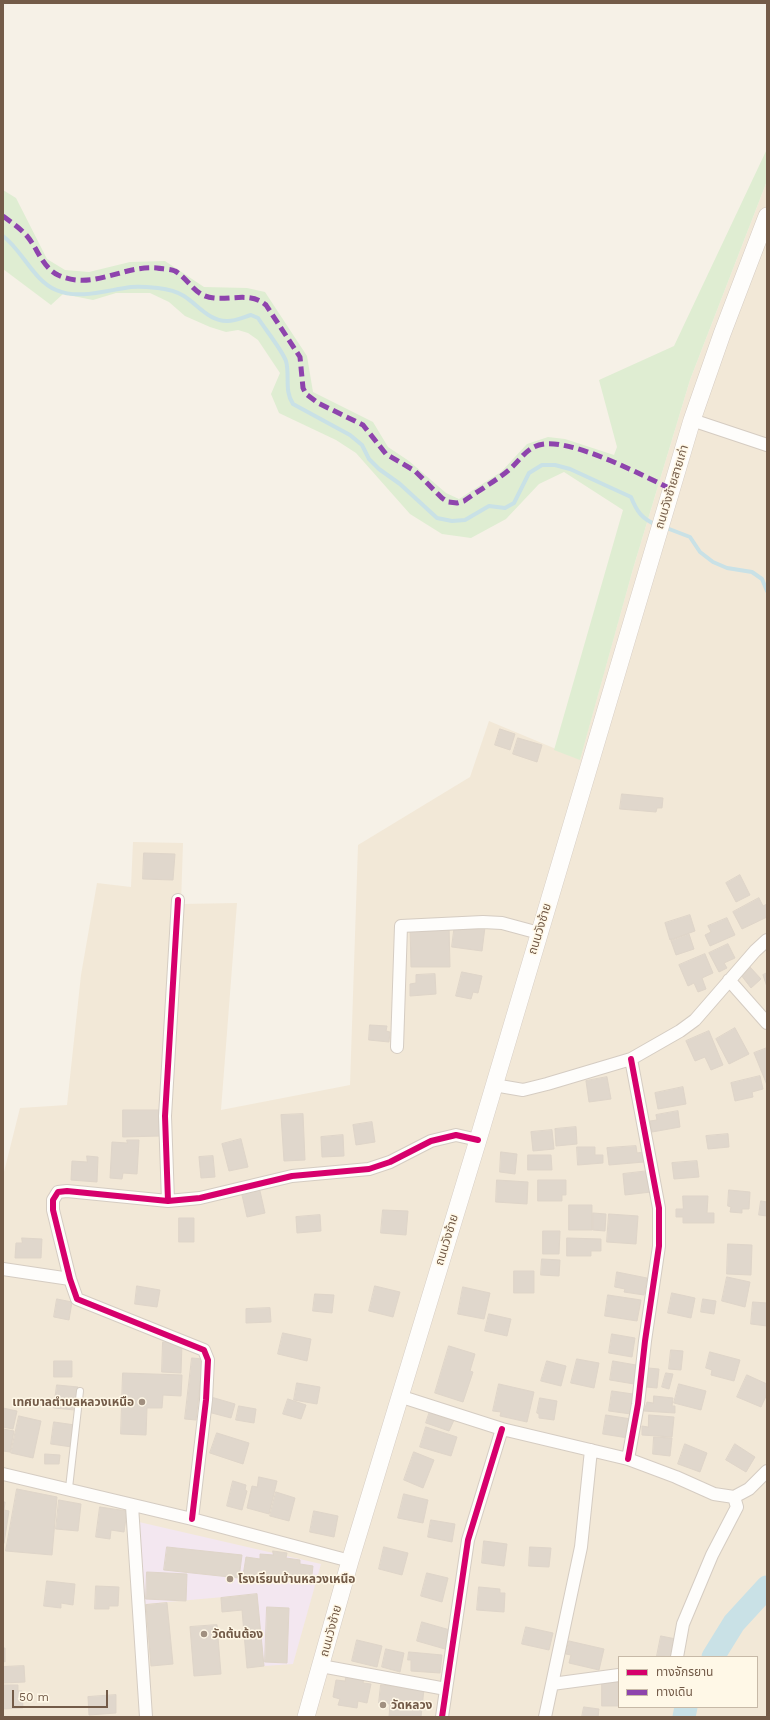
<!DOCTYPE html>
<meta charset="utf-8">
<style>
body{margin:0}
#map{position:relative;width:770px;height:1720px;overflow:hidden;background:#f6f1e7;font-family:"Work Sans","Noto Sans Thai",sans-serif}
canvas{display:block}
.frame{position:absolute;inset:0;border:4px solid #735b48;pointer-events:none}
.legend{position:absolute;left:618px;top:1656px;width:140px;height:52px;box-sizing:border-box;background:#fff8e7;border:1px solid #c7b9a7;margin:0;padding:5px 7px;list-style:none;font-size:12px;color:#735b48}
.legend li{display:flex;align-items:center;gap:8px;height:20px}
.legend b{width:20px;border:1px solid #c7b9a7}
.scale{position:absolute;left:12px;top:1690px;width:96px;height:18px;box-sizing:border-box;border:2px solid #735b48;border-top:0;padding-left:5px;font-size:12px;line-height:14px;white-space:nowrap;color:#735b48;-webkit-text-stroke:3px #fff8e7;paint-order:stroke}
</style>
<div id="map">
<canvas width="770" height="1720"></canvas>
<div class="frame"></div>
<ul class="legend">
<li><b style="height:5px;background:#d6006c"></b>ทางจักรยาน</li>
<li><b style="height:5px;background:#8e44ad"></b>ทางเดิน</li>
</ul>
<div class="scale">50 m</div>
</div>
<script>
const context = document.querySelector('canvas').getContext('2d');
context.lineJoin = 'round';
function fillPath(path, color) { context.fillStyle = color; context.fill(path, 'evenodd'); }
function trace(path, color, width, dash) { context.strokeStyle = color; context.lineWidth = width; context.lineCap = dash ? 'butt' : 'round'; context.setLineDash(dash || []); context.stroke(path); }
function label(font, color, halo, rows, align = 'center') {
  context.font = font + ' "Work Sans","Noto Sans Thai",sans-serif'; context.lineWidth = 3; context.setLineDash([]); context.textBaseline = 'middle'; context.strokeStyle = halo; context.fillStyle = color; for (const [text, x, y, turn = 0] of rows) {
    context.save(); context.translate(x, y); context.rotate((+turn || 0) * Math.PI / 180); context.textAlign = isNaN(turn) ? turn : align; if (halo) context.strokeText(text, 0, 0); context.fillText(text, 0, 0); context.restore();
  }
}
fillPath(new Path2D(`
 M767,181v1536h-764v-541l17,-68 47,-3 14,-130 16,-92 34,4 2,-45 50,1 -2,61 56,-1 -16,207 129,-25 8,-240 112,-68 19,-56 91,38 53,-190 57,-189zM619,1657h138v50h-138z`), '#f2e8d7');
fillPath(new Path2D(`
 M139,1522l182,42 -28,100 -29,2 -7,-72 -112,10z`), '#f3e7f0');
fillPath(new Path2D(`
 M767,149v32l-77,199 -57,189 -53,191 -26,-10 69,-240 -59,-38 -25,12 -33,35 -35,19 -29,-4 -32,-20 -54,-61 -20,-13 -57,-27 -8,-19 9,-21 -22,-33 -10,-7 -10,-3 -12,2 -16,-5 -25,-11 -16,-14 -19,-9h-34l-23,7 -30,-6 -12,11 -48,-36v-79l13,8 31,61 18,11 24,2 41,-10 35,-1 39,26 43,1 18,4 42,64 6,36 60,30 15,25 21,14 37,32 13,6 42,-27 26,-28 21,-7 17,2 49,16 3,-8 -18,-67 75,-34z`), '#dfedd2');
trace(new Path2D(`
 M3,236c19,14 30,44 53,54 23,10 51,0 75,-3 8,-1 18,0 27,1 9,1 18,3 26,8 14,9 26,26 44,25 7,0 16,-4 23,-6l7,3c7,11 24,32 28,43 4,14 -2,30 7,43l57,31 12,10 7,14 10,10 21,15 37,34 15,3 13,-1 24,-14 16,2 9,-5 15,-30 13,-8h13l15,4 61,28c6,15 11,22 26,28
 M664,527l26,10 10,15 13,10 14,6 25,4 10,7 5,12`), '#c9e1e6', 4);
trace(new Path2D(`
 M713,1657l21,-34 33,-36
 M684,1717l2,-10`), '#c9e1e6', 23);
const building = new Path2D(`
 M500,729l15,5 -5,16 -15,-5z
 M518,738l24,7 -5,17 -24,-8z
 M622,794l41,4 -1,10h-5l-1,4 -36,-3z
 M144,853l31,1 -2,26 -30,-1z
 M740,875l10,20 -14,7 -10,-19z
 M759,898l4,8 4,-2v13l-25,12 -9,-17z
 M690,915l5,16 -25,9 -5,-17z
 M727,918l8,17 -25,11 -5,-11 6,-3 -3,-6z
 M455,923l30,4 -3,24 -30,-4z
 M449,925l1,42h-39l-1,-41z
 M689,934l5,15 -18,6 -5,-14z
 M728,944l7,14 -11,5 3,5 -8,4 -10,-19z
 M705,954l8,19 -11,5 4,11 -8,3 -4,-9 -6,3 -9,-21z
 M750,967l11,12 -10,9 -10,-13z
 M462,972l20,4 -4,17 -5,-1 -2,7 -15,-3z
 M767,973v14l-4,-12z
 M435,974l1,20 -26,2v-12l6,-1v-8z
 M370,1025l17,1 -1,5 4,1 -1,10 -20,-2z
 M735,1028l14,26 -20,10 -13,-25z
 M709,1031l14,34 -12,5 -6,-13 -10,4 -9,-20z
 M767,1048v37l-13,-32z
 M760,1076l3,13 -11,3 1,5 -18,4 -4,-18z
 M607,1077l4,22 -22,3 -3,-21z
 M683,1087l3,17 -28,5 -3,-16z
 M123,1110h36l1,26 -37,1z
 M678,1111l2,16 -28,5 -2,-11 7,-1 -1,-5z
 M303,1114l2,46 -21,1 -3,-46z
 M372,1122l3,20 -19,3 -3,-20z
 M576,1127l1,17 -21,2 -1,-17z
 M552,1130l2,19 -21,2 -2,-19z
 M728,1134l1,13 -21,2 -2,-13z
 M343,1135l1,21 -22,1 -1,-20z
 M241,1139l7,28 -19,4 -7,-27z
 M127,1140h12l-2,34 -14,-1 -1,6 -12,-1 2,-36 15,1z
 M636,1146l1,7 7,-1v10l-35,3 -2,-17z
 M577,1147h18v8h8v8l-25,2z
 M501,1152l16,2 -2,20 -15,-2z
 M528,1155h23l1,15h-24z
 M87,1156l11,1 -1,25 -26,-2 1,-19 15,1z
 M213,1156l2,21 -14,1 -2,-21z
 M697,1161l2,16 -25,2 -2,-16z
 M649,1171l2,21 -26,3 -2,-21z
 M497,1180l31,2 -1,22 -31,-2z
 M538,1180h28v15h-4v6h-24z
 M729,1190l21,2 -1,17h-7v4l-12,-1 1,-5 -3,-1z
 M260,1191l5,22 -18,4 -5,-22z
 M683,1196h25l-1,17h7v10h-31v-6h-7v-8h7z
 M761,1201l6,1v14l-8,-1z
 M569,1205h23v25h-23z
 M383,1210l25,1 -2,24 -25,-2z
 M593,1213l13,1 -1,17 -12,-1z
 M609,1214l29,2 -2,28 -29,-2z
 M320,1215l1,16 -24,2 -1,-16z
 M179,1218h15v24h-15z
 M543,1231h17l-1,23h-16z
 M22,1238l20,1 -1,19h-26l1,-15h6z
 M567,1238l34,1v12h-10v5h-24z
 M728,1244l24,1 -1,30 -24,-1z
 M542,1259l18,1 -1,16 -18,-1z
 M514,1271h20v22h-20z
 M617,1272l30,6 -3,17 -20,-3 1,-3 -10,-2z
 M727,1277l23,5 -5,25 -23,-6z
 M137,1286l23,4 -3,17 -22,-3z
 M375,1286l25,6 -7,25 -24,-6z
 M463,1287l27,6 -6,26 -26,-5z
 M672,1293l23,5 -4,20 -23,-5z
 M315,1294l19,1 -2,18 -19,-2z
 M608,1295l33,5 -4,21 -32,-5z
 M57,1299l15,3 -3,18 -15,-3z
 M703,1299l13,2 -2,13 -13,-2z
 M753,1302l14,1v23l-16,-2z
 M270,1308l1,14 -25,1v-14z
 M489,1314l22,5 -4,17 -22,-5z
 M283,1333l28,6 -4,22 -29,-7z
 M612,1334l23,4 -3,19 -23,-4z
 M163,1342l19,1 -1,30 -19,-1z
 M449,1346l26,8 -5,17 3,1 -10,30 -28,-9z
 M671,1350l12,1 -2,19 -12,-1z
 M710,1352l30,8 -6,21 -23,-6 1,-5 -6,-2z
 M192,1358l11,1 -7,61 -11,-1z
 M577,1359l22,4 -5,25 -23,-5z
 M54,1361h18v16h-18z
 M547,1361l19,5 -5,20 -20,-5z
 M613,1361l23,4 -2,19 -24,-4z
 M648,1368l11,1 -2,19 -11,-1z
 M123,1373l59,2 -1,21 -18,-1 -1,13h-15l-1,27 -25,-1z
 M666,1373l7,1 -4,15 -7,-2z
 M747,1375l20,9v10l-6,13 -24,-10z
 M297,1383l23,4 -3,17 -23,-4z
 M499,1384l35,8 -7,30 -27,-6 1,-4 -8,-1z
 M679,1384l27,7 -5,19 -27,-7z
 M57,1385l21,2 -3,23 -21,-2z
 M612,1391l21,3 -2,20 -22,-3z
 M654,1396l19,2 -1,8h3v7l-31,-2 3,-9 6,1z
 M211,1397l24,7 -4,14 -23,-6z
 M540,1398l17,3 -3,19 -15,-2v-4l-2,-1z
 M288,1399l18,6 -5,14 -18,-5z
 M239,1406l17,3 -2,14 -18,-3z
 M3,1408l14,3 -4,18 -10,-2z
 M431,1408l23,12 -5,11 -23,-8z
 M606,1415l25,4 -3,19 -25,-4z
 M649,1415l25,2 -2,20 -30,-2v-9l6,1z
 M19,1416l22,5 -8,37 -22,-5z
 M54,1422l21,3 -3,22 -21,-3z
 M426,1427l31,10 -6,19 -31,-9z
 M3,1429l11,2 -4,21 -7,-1z
 M217,1433l32,10 -6,21 -33,-11z
 M654,1437l18,1 -2,18 -17,-2z
 M685,1444l22,9 -7,19 -22,-8z
 M735,1444l20,13 -9,15 -20,-12z
 M414,1452l20,8 -11,28 -19,-8z
 M45,1454l15,1 -1,9h-14z
 M259,1477l18,4 -8,33 -22,-6 5,-22 5,1z
 M233,1481l13,4 -1,5 2,1 -5,19 -15,-4z
 M17,1489l40,8 -5,58 -46,-4z
 M276,1492l19,6 -6,23 -19,-5z
 M404,1494l24,6 -5,23 -25,-5z
 M59,1500l22,4 -3,27 -22,-2z
 M3,1502h2l-1,8 5,1 -5,32z
 M100,1507l27,4 -3,21 -13,-2 -1,9 -14,-2z
 M314,1511l24,5 -4,21 -24,-5z
 M431,1520l24,4 -3,18 -24,-5z
 M484,1541l23,3 -3,22 -22,-3z
 M167,1547l75,8 -3,23 -75,-8z
 M384,1547l24,6 -6,22 -23,-6z
 M530,1547l21,1 -2,19 -20,-1z
 M273,1551l14,2 -1,5 14,2v4l13,2 -2,18 -68,-8 3,-19 14,2v-5l13,1z
 M147,1572l40,2 -1,27 -40,-2z
 M427,1573l21,5 -6,24 -21,-6z
 M47,1581l28,3 -2,21 -12,-2v5l-17,-2z
 M96,1586l23,1 -1,19h-9v3h-14z
 M479,1587l21,2v4h5l-1,19 -27,-2z
 M257,1594l7,72 -17,2 -5,-58 -20,2 -1,-14z
 M167,1603l6,61 -22,2 -5,-61z
 M267,1607l22,1 -2,55 -22,-1z
 M422,1622l28,8 -5,19 -28,-8z
 M217,1625l4,49 -27,2 -4,-49z
 M526,1627l27,6 -4,17 -27,-6z
 M661,1636l15,3 -3,18 -16,-1z
 M357,1640l25,6 -5,21 -25,-6z
 M569,1641l35,8 -5,21 -30,-7 2,-8 -5,-1z
 M3,1648h2v14l-2,-1z
 M386,1649l18,4 -4,19 -18,-5z
 M409,1652l33,3 -2,18 -29,-2v-11h-3z
 M24,1666l1,16 -22,1v-16z
 M346,1674l18,3 -1,6 8,1 -4,19 -9,-2 -1,7 -19,-3 2,-6 -7,-2 3,-17 9,1z
 M602,1682h17v24h-17z
 M3,1685h15v6h4l1,17 -20,1z
 M381,1685l43,4 -3,28h-32l1,-13 -11,-1z
 M116,1695v18l-27,2 -1,-18z
 M584,1707l15,2 -1,8h-16z`);
fillPath(building, '#e0d7cc');
trace(building, '#dfd5c9', 1);
const service = new Path2D(`
 M69,1488l11,-97`);
const minor = new Path2D(`
 M692,420l75,25
 M729,980l38,43
 M397,1047l4,-121 82,-4 19,1 37,10
 M494,1085l29,5 24,-6 84,-25 49,-28 15,-11 60,-69 12,-11
 M168,1201l-3,-85 13,-216
 M3,1269l67,10
 M399,1396l103,33 126,30 48,18 38,17 20,3 15,-8 18,-18
 M628,1459l10,-55 7,-63 14,-95v-38l-28,-149
 M3,1474l189,45 158,42
 M132,1506l14,211
 M192,1519l14,-119 2,-40 -4,-10 -127,-51 -7,-20 -17,-69v-10l5,-8 9,-1 101,10 32,-3 92,-22 77,-7 21,-7 41,-21 25,-6 22,5
 M677,1657l6,-33 29,-69 25,-48 -3,-10
 M321,1666l125,23
 M552,1684l67,-9
 M442,1717l26,-177 34,-111
 M545,1717l36,-170 10,-97`);
const secondary = new Path2D(`
 M306,1717l44,-156 128,-421 214,-720 30,-86 45,-118`);
trace(service, '#d5ccc2', 8);
trace(minor, '#d5ccc2', 14);
trace(secondary, '#d6cdc4', 18);
trace(service, '#fefdfb', 6);
trace(minor, '#fefdfb', 12);
trace(secondary, '#fefdfb', 17);
trace(new Path2D(`
 M3,216c8,6 17,12 24,20 11,13 15,31 31,39 35,16 64,-10 99,-7 5,1 13,1 18,3 14,8 20,26 39,27 18,2 37,-6 52,7l34,52 3,31 3,6 12,9 45,22 23,29 29,17 27,27 6,4 9,1 7,-2c15,-11 34,-21 47,-33 10,-9 15,-19 28,-23 29,-9 105,31 132,44`), '#8e44ad', 5, [10, 5]);
trace(new Path2D(`
 M168,1201l-3,-85 13,-216
 M628,1459l10,-55 7,-63 14,-95v-38l-28,-149
 M192,1519l14,-119 2,-40 -4,-10 -127,-51 -7,-20 -17,-69v-10l5,-8 9,-1 101,10 32,-3 92,-22 77,-7 21,-7 41,-21 25,-6 22,5
 M442,1717l26,-177 34,-111`), '#d6006c', 6);
for (const [x, y, r, color] of [
 [142,1402,4,"#a19080"],
 [230,1579,4,"#a19080"],
 [204,1634,4,"#a19080"],
 [383,1705,4,"#a19080"]
]) { const dot = new Path2D(); dot.arc(x, y, r, 0, 2 * Math.PI); context.fillStyle = color; context.fill(dot); trace(dot, '#fff8e7', 1.5); }
label('12px', '#735b48', '#fff8e7', [
 ["ถนนวังซ้ายสายเก่า",672,487,-73],
 ["ถนนวังซ้าย",540,929,-73],
 ["ถนนวังซ้าย",447,1240,-73],
 ["ถนนวังซ้าย",331,1631,-75]
]);
label('bold 12px', '#735b48', '#fff8e7', [
 ["เทศบาลตำบลหลวงเหนือ",134,1402,"right"],
 ["โรงเรียนบ้านหลวงเหนือ",238,1579],
 ["วัดต้นต้อง",212,1634],
 ["วัดหลวง",391,1705]
], 'left');
</script>
